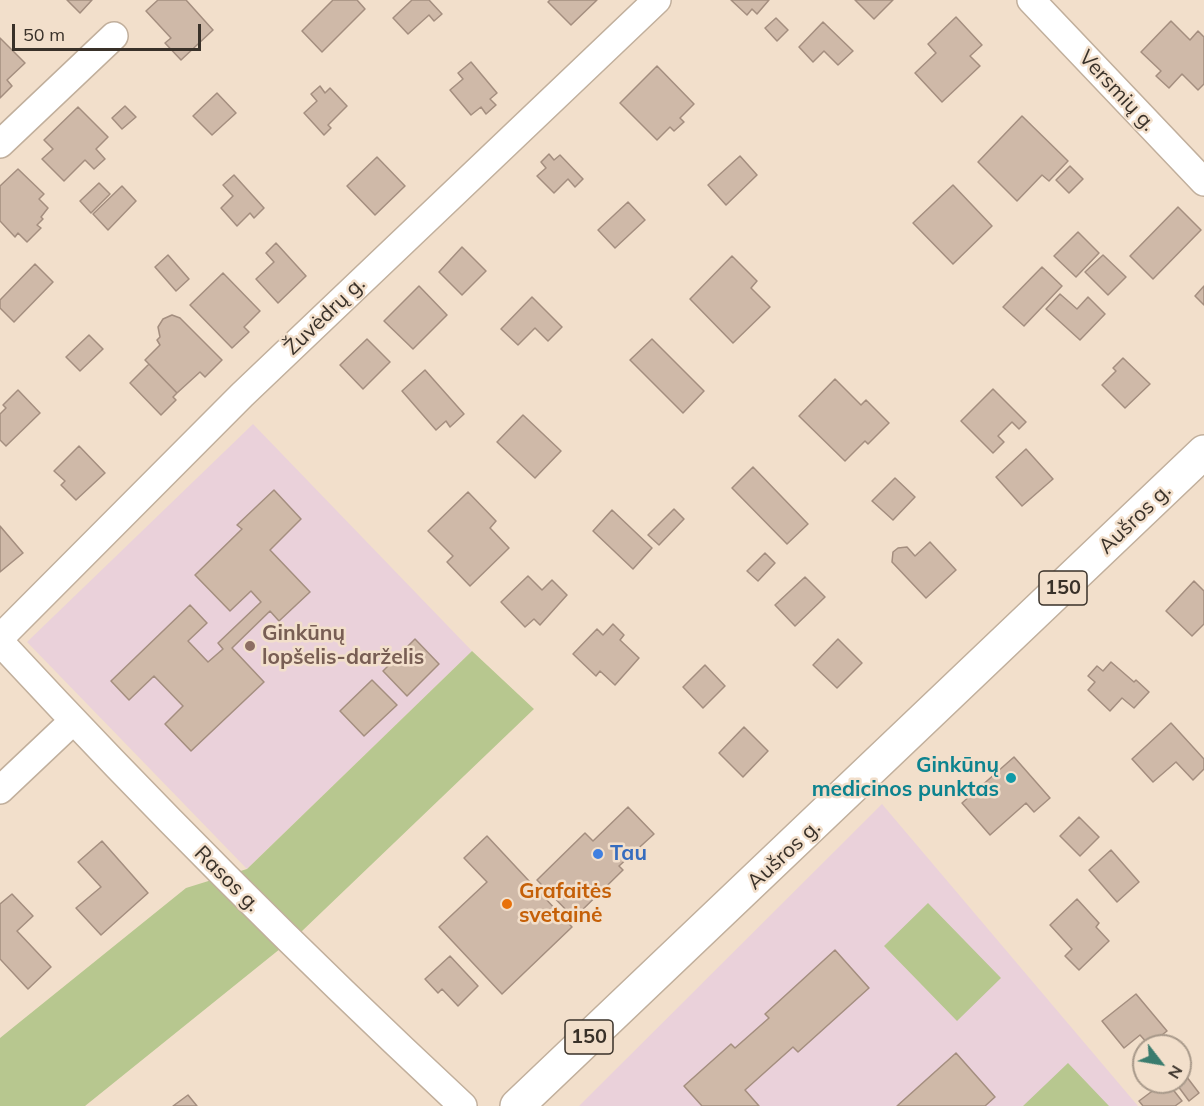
<!DOCTYPE html>
<meta charset="utf-8">
<style>
body{margin:0}
#map{position:relative;width:1204px;height:1106px;overflow:hidden;background:#f2dfcb;font-family:Mulish,sans-serif}
canvas{display:block}
.north{position:absolute;left:1132px;top:1034px;width:60px;height:60px;box-sizing:border-box;background:#f2dfcb;border:2px solid #a8998a;border-radius:50%;rotate:121deg;font-size:16px;font-weight:700;line-height:24px;text-align:center;color:#393129}
.north::after{content:'';display:block;margin:auto;width:21px;height:27px;background:#3a7c6e;clip-path:polygon(50% 0,100% 100%,50% 72%,0 100%)}
.scale{position:absolute;left:12px;top:24px;width:189px;height:27px;box-sizing:border-box;border:3px solid #393129;border-top:0;padding-left:8px;font-size:18px;line-height:21px;white-space:nowrap;color:#393129;-webkit-text-stroke:4px #f2dfcb;paint-order:stroke}
</style>
<div id="map">
<canvas width="1204" height="1106"></canvas>
<div class="north">N</div>
<div class="scale">50 m</div>
</div>
<script>
const context = document.querySelector('canvas').getContext('2d');
context.lineJoin = 'round';
function fillPath(path, color) { context.fillStyle = color; context.fill(path, 'evenodd'); }
function trace(path, color, width, dash) { context.strokeStyle = color; context.lineWidth = width; context.lineCap = dash ? 'butt' : 'round'; context.setLineDash(dash || []); context.stroke(path); }
function label(font, color, halo, rows, align = 'center') {
  context.font = font + ' Mulish,sans-serif'; context.lineWidth = 5; context.setLineDash([]); context.textBaseline = 'middle'; context.strokeStyle = halo; context.fillStyle = color; for (const [text, x, y, turn = 0] of rows) {
    context.save(); context.translate(x, y); context.rotate((+turn || 0) * Math.PI / 180); context.textAlign = isNaN(turn) ? turn : align; if (halo) context.strokeText(text, 0, 0); context.fillText(text, 0, 0); context.restore();
  }
}
fillPath(new Path2D(`
 M253,424l219,227 -225,218 -220,-227z
 M882,804l256,302h-559z`), '#ead1da');
fillPath(new Path2D(`
 M472,651l62,58 -233,223 -216,174h-85v-68l186,-150 61,-19z
 M928,903l73,75 -44,43 -73,-75z
 M1068,1063l41,43h-86z`), '#b7c78f');
const building = new Path2D(`
 M67,0h25l-12,13z
 M158,0h28l27,30 -32,30 -16,-17 6,-5 -25,-27z
 M333,0h24l8,9 -43,43 -20,-21z
 M412,0h17l13,14 -8,7 -5,-6 -21,19 -15,-16z
 M550,0h47l-26,25 -23,-23z
 M731,0h38l-12,14 -5,-5 -5,6z
 M855,0h38l-19,19z
 M956,17l26,28 -12,11 10,10 -38,36 -27,-29 21,-20 -8,-9z
 M776,18l12,12 -11,11 -12,-13z
 M1171,21l19,19 8,-9 6,6v47l-6,6 -16,-16 -13,14 -13,-12 5,-5 -20,-19z
 M823,22l30,29 -15,14 -14,-14 -11,11 -14,-15z
 M0,38l25,25 -18,17 5,6 -12,12z
 M471,62l26,31 -7,6 6,6 -10,9 -5,-7 -10,8 -21,-25 13,-11 -5,-6z
 M657,66l37,38 -14,14 4,4 -10,9 -4,-4 -13,13 -37,-37z
 M320,86l5,7 5,-5 17,18 -19,19 3,3 -7,7 -20,-22 13,-12 -6,-7z
 M217,93l19,20 -24,22 -19,-19z
 M125,106l11,11 -14,12 -10,-11z
 M78,107l30,30 -12,12 9,10 -11,10 -9,-9 -21,21 -22,-22 11,-10 -9,-9z
 M1022,116l46,45 -19,20 -7,-6 -25,26 -39,-39z
 M549,154l5,6 6,-5 23,24 -8,8 -7,-8 -14,14 -17,-17 9,-8 -5,-6z
 M740,156l17,19 -31,30 -18,-20z
 M377,157l28,29 -30,29 -28,-29z
 M1070,166l13,13 -14,14 -13,-13z
 M18,169l26,25 -5,5 9,9 -7,9 2,2 -6,6 4,3 -14,14 -9,-9 -3,4 -15,-16v-35z
 M234,175l30,33 -10,10 -4,-5 -13,13 -16,-18 12,-12 -10,-11z
 M99,183l11,11 -19,19 -11,-12z
 M953,185l39,41 -39,38 -40,-41z
 M122,186l14,15 -28,29 -15,-16z
 M628,202l17,18 -30,28 -17,-18z
 M1178,207l23,23 -48,49 -23,-23z
 M1078,232l21,21 -23,24 -22,-21z
 M276,243l30,33 -28,27 -22,-24 18,-17 -8,-9z
 M462,247l24,24 -24,24 -23,-23z
 M168,255l21,24 -13,12 -21,-24z
 M1103,255l23,22 -18,18 -23,-23z
 M732,256l25,25 -6,7 19,19 -37,36 -43,-44z
 M35,264l18,18 -39,40 -14,-14v-8z
 M1042,267l20,19 -38,40 -21,-19z
 M223,273l37,38 -16,16 5,5 -17,16 -42,-43z
 M419,286l28,29 -34,34 -29,-28z
 M1204,286v19l-9,-9z
 M1060,294l17,15 11,-12 17,17 -25,26 -34,-31z
 M532,297l30,30 -14,14 -13,-13 -17,17 -17,-16z
 M172,315l8,3 42,42 -17,17 -5,-5 -23,21 -32,-33 15,-15 -3,-5 3,-3 -2,-10 5,-8z
 M89,335l14,14 -23,22 -14,-14z
 M367,339l23,23 -27,27 -23,-24z
 M652,339l52,52 -21,22 -53,-53z
 M1123,358l27,26 -25,24 -23,-23 14,-14 -3,-3z
 M149,364l28,29 -4,4 3,3 -15,15 -31,-32z
 M425,370l39,44 -14,13 -4,-6 -10,9 -34,-39z
 M835,379l26,26 5,-5 23,23 -21,21 -3,-3 -20,20 -46,-45z
 M993,389l33,33 -7,7 -7,-7 -14,14 6,6 -11,11 -32,-32z
 M18,390l22,23 -34,33 -6,-6v-26l6,-6 -3,-3z
 M523,415l38,36 -26,27 -38,-36z
 M79,446l26,27 -29,27 -15,-15 4,-4 -11,-10z
 M1026,449l27,30 -31,27 -26,-29z
 M753,467l55,57 -21,20 -55,-56z
 M895,478l20,19 -22,23 -21,-19z
 M274,490l27,29 -31,31 40,42 -31,29 -9,-10 -38,37 32,34 -73,69 -26,-27 18,-18 -29,-30 -25,24 -18,-19 79,-76 17,18 -19,18 20,21 15,-13 -5,-6 43,-41 -10,-11 -21,20 -35,-36 47,-46 -5,-4z
 M468,492l28,29 -6,7 19,20 -39,38 -23,-24 6,-6 -25,-25z
 M674,509l10,10 -25,26 -11,-10z
 M612,510l40,38 -19,21 -40,-38z
 M0,526l23,27 -23,19z
 M930,542l26,28 -30,28 -34,-36 1,-10 5,-4 9,-1 8,9z
 M765,553l10,10 -17,18 -11,-10z
 M528,576l14,14 10,-10 15,15 -27,30 -6,-6 -9,8 -24,-25z
 M805,577l20,20 -30,29 -20,-21z
 M1194,581l10,10v33l-12,12 -26,-25z
 M613,624l11,11 -4,5 19,18 -24,27 -15,-14 -4,5 -23,-22 24,-25 6,6z
 M415,639l24,25 -32,32 -24,-25z
 M838,639l24,24 -25,25 -24,-23z
 M1111,662l23,20 2,-2 13,12 -15,16 -12,-10 -12,13 -22,-21 7,-8 -7,-6 9,-10 6,5z
 M705,665l20,21 -22,22 -20,-21z
 M372,680l25,25 -33,31 -24,-25z
 M1171,723l33,36v10l-11,11 -17,-18 -23,20 -21,-23z
 M744,727l24,24 -25,26 -24,-24z
 M1014,757l36,41 -16,14 -8,-9 -36,32 -28,-32z
 M628,807l26,27 -35,32 4,4 -49,48 -37,-38 48,-47 8,8z
 M1079,817l20,20 -19,19 -20,-20z
 M487,836l85,91 -70,67 -63,-67 48,-45 -23,-24z
 M102,841l46,52 -47,42 -25,-27 25,-21 -23,-25z
 M1111,850l28,32 -22,20 -28,-32z
 M12,894l21,22 -16,15 34,36 -23,22 -28,-30v-55z
 M1077,899l22,24 -3,4 13,14 -30,29 -14,-14 7,-7 -22,-24z
 M835,950l34,38 -71,64 -5,-5 -48,43 14,16h-57l-18,-20 47,-42 4,4 34,-30 -4,-4z
 M450,956l28,30 -20,20 -16,-17 -4,4 -13,-14z
 M1136,994l31,37 -18,14 -9,-10 -16,13 -22,-27z
 M956,1053l39,44 -10,9h-88z
 M1180,1068l19,25 -10,8 -14,-19h5z
 M1151,1082h16l15,19 -7,5h-32l-4,-5 16,-12z
 M188,1095l9,11h-24z`);
fillPath(building, '#cfb9a8');
trace(building, '#a48e7f', 1.5);
const minor = new Path2D(`
 M1031,0l173,182
 M0,144l114,-108
 M0,638l242,-243 415,-395
 M0,642c149,161 303,315 463,464
 M0,790l73,-69`);
const primary = new Path2D(`
 M517,1106l687,-654`);
trace(minor, '#c1af9c', 30);
trace(primary, '#c1af9c', 36);
trace(minor, '#fff', 27);
trace(primary, '#fff', 33);
for (const [x, y, r, color] of [
 [250,646,6,"#8d6e63"],
 [1011,778,6,"#0f9aa8"],
 [598,854,6,"#3f7fe0"],
 [507,904,6,"#e8710a"]
]) { const dot = new Path2D(); dot.arc(x, y, r, 0, 2 * Math.PI); context.fillStyle = color; context.fill(dot); trace(dot, '#f2dfcb', 2); }
for (const [x, y, w] of [
 [1063,588,48],
 [589,1037,48]
]) { const box = new Path2D(); box.roundRect(x - w / 2, y - 17, w, 34, 4.5); context.fillStyle = '#f2dfcb'; context.fill(box); trace(box, '#393129', 1.5); }
label('bold 20px', '#393129', null, [
 ["150",1063,588],
 ["150",589,1037]
]);
label('21px', '#393129', '#f2dfcb', [
 ["Versmių g.",1117,91,47],
 ["Žuvėdrų g.",325,316,-44],
 ["Aušros g.",1135,519,-44],
 ["Aušros g.",784,855,-43],
 ["Rasos g.",227,879,45]
]);
label('bold 21px', '#785e54', '#f2dfcb', [
 ["Ginkūnų",262,634],
 ["lopšelis-darželis",262,658]
], 'left');
label('bold 21px', '#0d838f', '#f2dfcb', [
 ["Ginkūnų",999,766],
 ["medicinos punktas",999,790]
], 'right');
label('bold 21px', '#366cbe', '#f2dfcb', [
 ["Tau",610,854]
], 'left');
label('bold 21px', '#c56008', '#f2dfcb', [
 ["Grafaitės",519,892],
 ["svetainė",519,916]
], 'left');
</script>
